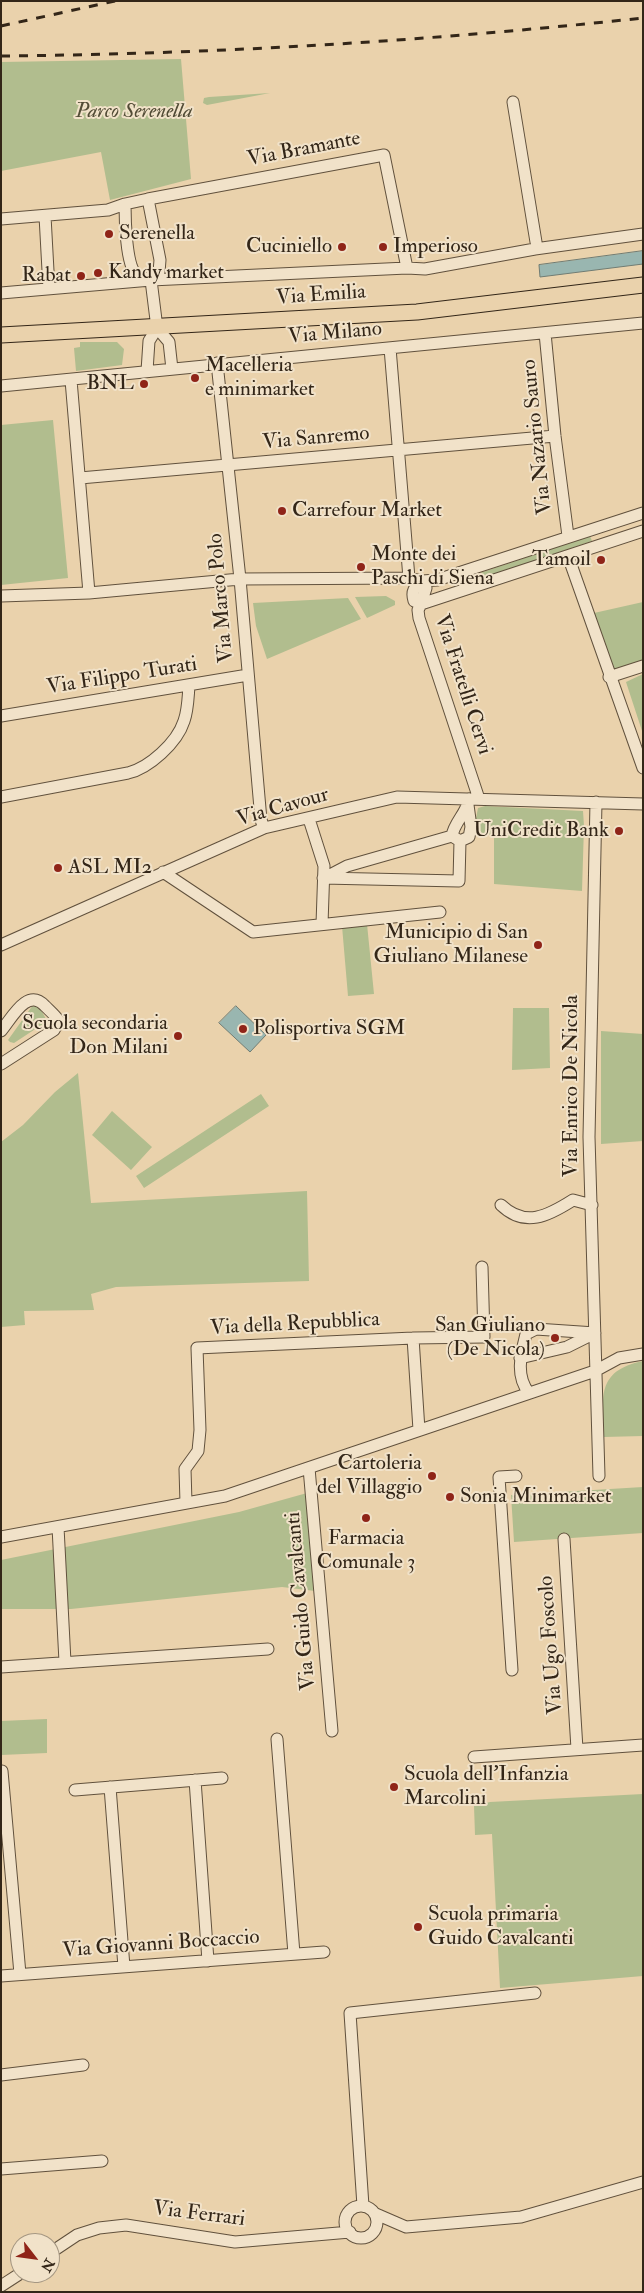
<!DOCTYPE html>
<style>
body{margin:0}
#map{position:relative;width:644px;height:2293px;overflow:hidden;background:#ead2ac;font-family:"IM FELL Double Pica",serif}
canvas{display:block}
.frame{position:absolute;inset:0;border:2px solid #332618;pointer-events:none}
.north{position:absolute;left:10px;top:2233px;width:50px;height:50px;box-sizing:border-box;background:#f1e2c9;border:1px solid #a59782;border-radius:50%;rotate:120deg;font-size:14px;font-weight:700;line-height:20px;text-align:center;color:#332618}
.north::after{content:'';display:block;margin:auto;width:18px;height:22px;background:#8f2418;clip-path:polygon(50% 0,100% 100%,50% 72%,0 100%)}
</style>
<div id="map">
<canvas width="644" height="2293"></canvas>
<div class="frame"></div>
<div class="north">N</div>
</div>
<script>
const context = document.querySelector('canvas').getContext('2d');
context.lineJoin = 'round';
function fillPath(path, color) { context.fillStyle = color; context.fill(path, 'evenodd'); }
function trace(path, color, width, dash) { context.strokeStyle = color; context.lineWidth = width; context.lineCap = dash ? 'butt' : 'round'; context.setLineDash(dash || []); context.stroke(path); }
function label(font, color, halo, rows, align = 'center') {
  context.font = font + ' "IM FELL Double Pica",serif'; context.lineWidth = 4; context.setLineDash([]); context.textBaseline = 'middle'; context.strokeStyle = halo; context.fillStyle = color; for (const [text, x, y, turn = 0] of rows) {
    context.save(); context.translate(x, y); context.rotate((+turn || 0) * Math.PI / 180); context.textAlign = isNaN(turn) ? turn : align; if (halo) context.strokeText(text, 0, 0); context.fillText(text, 0, 0); context.restore();
  }
}
fillPath(new Path2D(`
 M181,59l10,120 -81,21 -9,-48 -100,19v-109z
 M270,93l-63,12 -4,-2 1,-5 5,-1z
 M80,342h37l7,7 -2,16 -46,6 -2,-23 6,-1z
 M53,420l15,158 -67,7v-160z
 M590,536l2,5 -112,38v-6z
 M386,596l9,5v4l-28,13 -12,-21z
 M348,598l13,21 -94,40 -11,-33 -3,-23z
 M643,602v59l-31,10 -18,-58z
 M643,674v60l-17,-52z
 M485,806l98,5 1,15 -2,65 -88,-7v-49l-18,-1v-16l2,-10z
 M367,924l7,70 -26,2 -6,-70z
 M33,1005l7,3 6,11 -3,5 -29,19 -4,-1 -2,-2z
 M513,1008h36l1,60 -38,2z
 M601,1031l42,3v107l-42,3z
 M78,1073l13,130 216,-12 2,90 -193,6 -25,7 3,16 -70,1 1,14 -24,2v-185l22,-17 32,-33z
 M261,1094l8,12 -125,82 -8,-12z
 M112,1111l40,36 -21,23 -39,-35z
 M643,1361v75l-39,1c-1,-39 -9,-66 39,-76z
 M643,1487v46l-129,9 -3,-47z
 M307,1493l8,98 -33,-4 -211,22h-70v-49l238,-48z
 M47,1719v34l-46,2v-34z
 M643,1794v182l-143,12 -8,-154 -17,1 -1,-29 16,-4z`), '#b1bd8e');
const water = new Path2D(`
 M643,251v13l-103,13 -1,-12z
 M236,1006l30,29 -16,17 -31,-29z`);
fillPath(water, '#99b6b0');
trace(water, '#707c73', 1);
const minor = new Path2D(`
 M513,102l23,140
 M148,199l236,-44 23,113
 M148,199l12,61 -1,12 -8,8c-5,-2 -12,-3 -15,-6 -10,-9 -11,-56 -11,-70z
 M45,216l4,73
 M1,219l107,-9 17,-6
 M151,280l6,48 12,14 3,27
 M1,293l150,-13 256,-12 18,1 110,-20 108,-15
 M545,333l10,103 13,100
 M390,348l19,230
 M217,363l23,216 21,241 3,8
 M147,371l2,-30 8,-13
 M71,380l18,213
 M1,386l642,-63
 M80,478l475,-42
 M568,556l75,212
 M422,581l4,7 -5,16 -7,-3c-3,-10 0,-13 8,-20z
 M1,596l88,-3 151,-14 169,-1 13,3 15,-1 206,-67
 M609,677l34,-11
 M1,716l247,-41
 M1,797l127,-24c21,-5 49,-30 56,-52 4,-11 4,-23 5,-35
 M479,799l-60,-181 -1,-8 3,-6 222,-73
 M596,802l-7,335 10,339
 M468,805l3,22 -2,10 -9,4 -8,-5c2,-14 15,-23 17,-37
 M309,819l15,47 -2,58
 M163,872l90,60 187,-20
 M326,877l21,-11 105,-30
 M323,878l136,3 1,-40
 M1,945l263,-117 133,-31 246,7
 M1,1031c11,-13 26,-44 44,-25 5,5 10,9 14,15l-5,9 -53,34
 M501,1205c24,23 47,11 72,-5l19,5
 M413,1338l6,92
 M520,1358l47,-11 26,-13
 M529,1393c-14,-17 -8,-39 -3,-59l10,-5 59,4
 M309,1468l23,263
 M186,1503l-1,-34 13,-18 2,-21 -3,-82 216,-10 71,-1 -2,-70
 M58,1527l7,135
 M1,1537l224,-41 370,-125 24,-13 24,-4
 M564,1539l13,210
 M1,1667l267,-18
 M512,1670l-13,-193 17,-1
 M277,1739l17,215
 M474,1757l169,-12
 M2,1771l18,203
 M195,1780l13,181
 M110,1787l14,180
 M75,1790l147,-12
 M1,1976l323,-24
 M1,2075l82,-10
 M1,2169l101,-8
 M363,2206l-13,-193 185,-20
 M345 2222a16 16 0 1 1 32 0a16 16 0 1 1-32 0Z
 M376,2214l30,13 115,-10 122,-35
 M50,2253l27,-18 22,-7 27,-3 109,17 115,-10
 M1,2286l20,-13`);
const major = new Path2D(`
 M1,335l416,-23 226,-27`);
trace(minor, '#61513d', 13);
trace(major, '#332618', 17);
trace(minor, '#f1e2c9', 11);
trace(major, '#ead2ac', 15);
trace(new Path2D(`
 M1,26l114,-25
 M1,56c215,-2 428,-15 642,-38`), '#332618', 3, [9, 9]);
for (const [x, y, r, color] of [
 [109,234,5,"#8f2418"],
 [342,247,5,"#8f2418"],
 [383,247,5,"#8f2418"],
 [98,273,5,"#8f2418"],
 [81,276,5,"#8f2418"],
 [195,378,5,"#8f2418"],
 [144,384,5,"#8f2418"],
 [282,511,5,"#8f2418"],
 [601,560,5,"#8f2418"],
 [361,567,5,"#8f2418"],
 [619,831,5,"#8f2418"],
 [58,868,5,"#8f2418"],
 [538,945,5,"#8f2418"],
 [243,1029,5,"#8f2418"],
 [178,1036,5,"#8f2418"],
 [555,1338,5,"#8f2418"],
 [432,1476,5,"#8f2418"],
 [450,1497,5,"#8f2418"],
 [366,1518,5,"#8f2418"],
 [394,1787,5,"#8f2418"],
 [418,1927,5,"#8f2418"]
]) { const dot = new Path2D(); dot.arc(x, y, r, 0, 2 * Math.PI); context.fillStyle = color; context.fill(dot); trace(dot, '#f1e2c9', 2); }
label('italic 21px', '#524c36', '#f1e2c9', [
 ["Parco Serenella",134,112]
]);
label('21px', '#332618', '#f1e2c9', [
 ["Via Bramante",304,150,-11],
 ["Via Emilia",321,296,-4],
 ["Via Milano",335,334,-5],
 ["Via Nazario Sauro",538,437,-96],
 ["Via Sanremo",316,439,-5],
 ["Via Marco Polo",222,598,-95],
 ["Via Filippo Turati",122,677,-9],
 ["Via Fratelli Cervi",462,685,72],
 ["Via Cavour",283,808,-16],
 ["Via Enrico De Nicola",572,1086,-90],
 ["Via della Repubblica",295,1325,-3],
 ["Via Guido Cavalcanti",302,1601,-95],
 ["Via Ugo Foscolo",552,1645,-94],
 ["Via Giovanni Boccaccio",161,1945,-4],
 ["Via Ferrari",199,2215,7]
]);
label('21px', '#332618', '#f1e2c9', [
 ["Serenella",119,234],
 ["Cuciniello",332,247,"right"],
 ["Imperioso",393,247],
 ["Kandy market",108,273],
 ["Rabat",71,276,"right"],
 ["Macelleria",205,366],
 ["e minimarket",205,390],
 ["BNL",134,384,"right"],
 ["Carrefour Market",292,511],
 ["Monte dei",371,555],
 ["Paschi di Siena",371,579],
 ["Tamoil",591,560,"right"],
 ["UniCredit Bank",609,831,"right"],
 ["ASL MI2",68,868],
 ["Municipio di San",528,933,"right"],
 ["Giuliano Milanese",528,957,"right"],
 ["Scuola secondaria",168,1024,"right"],
 ["Don Milani",168,1048,"right"],
 ["Polisportiva SGM",253,1029],
 ["San Giuliano",545,1326,"right"],
 ["(De Nicola)",545,1350,"right"],
 ["Cartoleria",422,1464,"right"],
 ["del Villaggio",422,1488,"right"],
 ["Sonia Minimarket",460,1497],
 ["Farmacia",366,1539,"center"],
 ["Comunale 3",366,1563,"center"],
 ["Scuola dell'Infanzia",404,1775],
 ["Marcolini",404,1799],
 ["Scuola primaria",428,1915],
 ["Guido Cavalcanti",428,1939]
], 'left');
</script>
